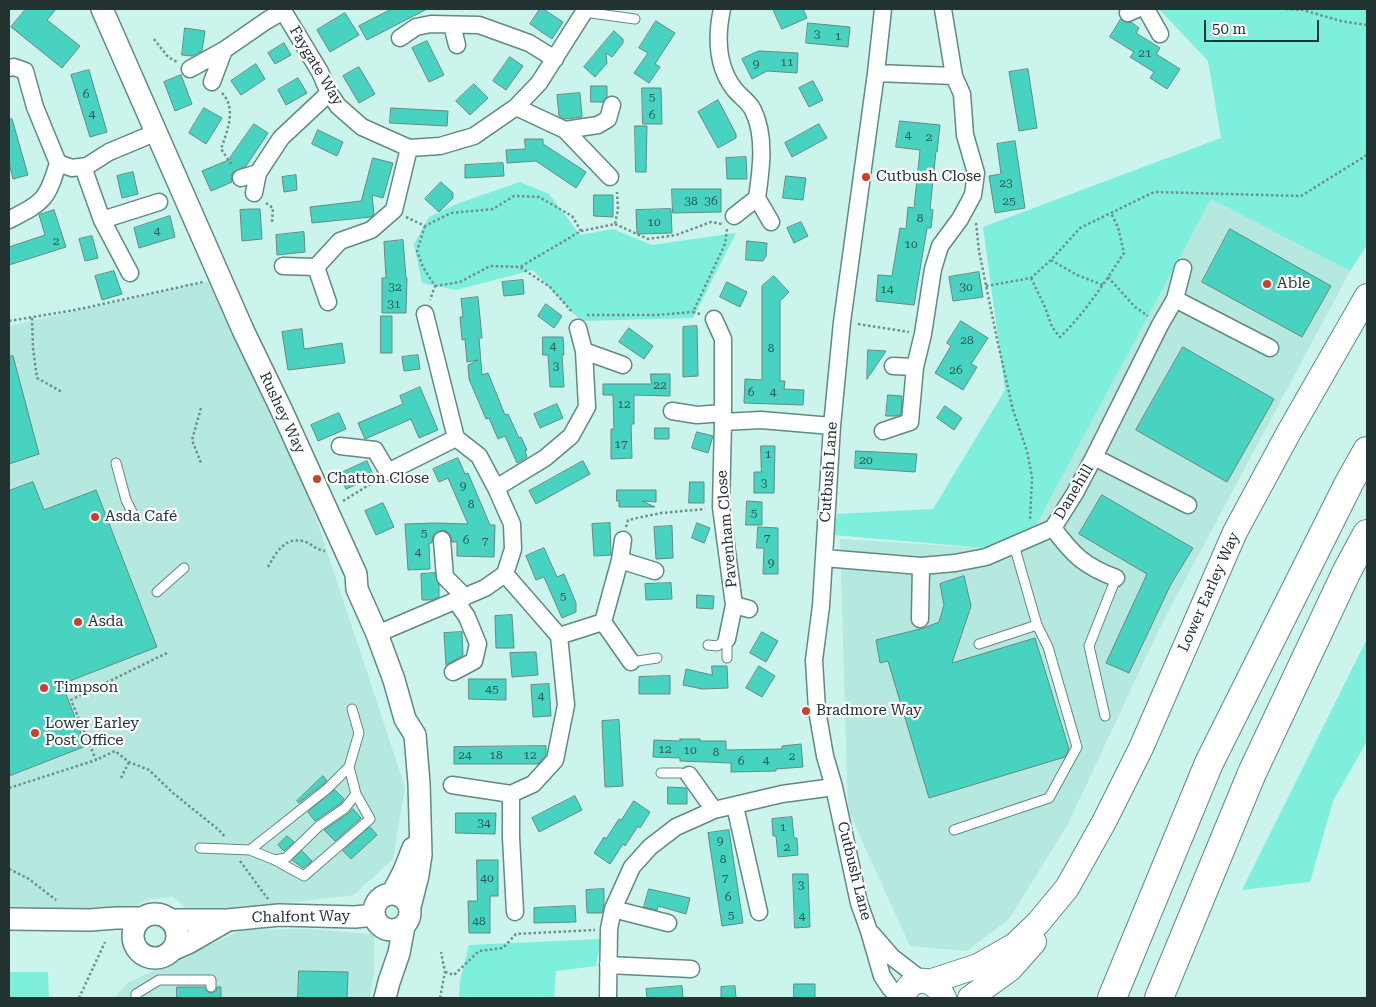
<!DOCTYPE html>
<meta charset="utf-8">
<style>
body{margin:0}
#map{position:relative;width:1376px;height:1007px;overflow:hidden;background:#caf4ec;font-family:"Roboto Serif",serif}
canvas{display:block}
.frame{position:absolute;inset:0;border:10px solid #233331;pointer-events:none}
.scale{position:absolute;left:1204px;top:20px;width:115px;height:22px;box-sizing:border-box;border:2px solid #233331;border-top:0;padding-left:6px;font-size:15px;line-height:18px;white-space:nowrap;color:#233331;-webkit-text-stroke:4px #fff;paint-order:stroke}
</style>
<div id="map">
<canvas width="1376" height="1007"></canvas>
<div class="frame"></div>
<div class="scale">50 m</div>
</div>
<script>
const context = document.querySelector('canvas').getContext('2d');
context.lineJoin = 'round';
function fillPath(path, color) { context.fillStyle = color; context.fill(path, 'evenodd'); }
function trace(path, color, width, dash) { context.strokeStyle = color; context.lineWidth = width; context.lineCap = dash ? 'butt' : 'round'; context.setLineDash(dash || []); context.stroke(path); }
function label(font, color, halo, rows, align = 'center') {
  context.font = font + ' "Roboto Serif",serif'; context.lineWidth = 4.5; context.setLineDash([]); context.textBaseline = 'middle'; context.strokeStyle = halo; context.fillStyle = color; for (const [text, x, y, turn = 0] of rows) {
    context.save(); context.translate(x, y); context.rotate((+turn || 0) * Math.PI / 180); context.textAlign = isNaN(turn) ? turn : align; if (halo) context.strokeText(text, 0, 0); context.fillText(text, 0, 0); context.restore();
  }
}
fillPath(new Path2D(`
 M1211,199l139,72 -190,356 -92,197 -59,95 -42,32 -57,-5 -62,-136 -8,-271 146,9 50,-23z
 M218,279l70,155 117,353 -12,72 -39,36 -161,19 -20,-17 -23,2 -14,7 -6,7 -20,1 -52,-6 -49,-1v-581z
 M306,929l68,5v37l-4,27h-256l13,-15 115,-53z`), '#b5e8de');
fillPath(new Path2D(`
 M1159,9h208v236l-17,26 -139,-72 -175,326 -50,23 -153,-13 4,-21 96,-5 72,-119 -22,-163 238,-89 -13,-77z
 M520,182l29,12 31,41 33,-6 39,16 84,-12 -43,85 -112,3 -48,-51 -77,20 -34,-7 -8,-39 15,-27 30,-14z
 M1367,639v102l-34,60 -23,81 -68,8z
 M601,939l-5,27 -40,5 -2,27h-95l1,-17 9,-36z
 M9,972h39l1,26h-40z`), '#7eeedd');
const building = new Path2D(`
 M26,9h30l-9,11 33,26 -18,22 -51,-41z
 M392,9h35l-60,31 -8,-14z
 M540,9h3l20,13 -11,17 -22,-15z
 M773,9h30l4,9 -25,11z
 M345,13l14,22 -29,17 -13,-22z
 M1121,19l5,4 5,-1 8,6 -3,5 24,15 -4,6 24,15 -13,20 -17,-11 4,-6 -24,-15 4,-5 -24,-15z
 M656,21l19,12 -20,31 5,3 -11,16 -15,-10 14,-20 -9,-5z
 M808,23l42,4 -2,20 -42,-4z
 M185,28l20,3 -3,20 -10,5 -10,-1z
 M614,31l9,8v4l-11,14 -6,-4 1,10 -12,14 -11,-10z
 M427,41l17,34 -15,7 -17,-34z
 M284,43l7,12 -16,9 -7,-11z
 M759,51l39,2 -1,20 -30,-2 -15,8 -10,-20z
 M510,57l13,9 -17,24 -13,-9z
 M256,64l9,15 -24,16 -10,-14z
 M359,67l16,27 -16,9 -16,-27z
 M1028,69l9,59 -18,3 -10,-59z
 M89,70l18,62 -17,5 -19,-62z
 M181,75l11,29 -17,7 -11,-29z
 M298,78l9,15 -21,12 -8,-15z
 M813,81l10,19 -14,7 -10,-19z
 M474,84l14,14 -18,17 -14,-14z
 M591,86h16v11l-4,5h-12z
 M642,88h19l1,36h-19z
 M580,93l2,24 -17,2 -6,-3 -2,-21z
 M718,100l18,34v4l-18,10 -20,-36z
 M204,108l18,10 -16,26 -17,-11z
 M391,108l57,3 -1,15 -57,-3z
 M12,119l16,56 -15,4 -4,-16v-43z
 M900,121l40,4 -3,27 -1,-1 -6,58 3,1 -2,18h-4l-13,77 -38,-4 2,-26 14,1 8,-48 6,1 2,-22 6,1 6,-58 -24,-3z
 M254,124l14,9 -22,33 -13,6 -2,4 1,6 -21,9 -9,-20 29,-12 -1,-1z
 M819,124l8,14 -35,19 -7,-14z
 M635,126h12l-1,46h-10z
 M318,130l25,12 -6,14 -25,-12z
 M525,139h18v5l43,28 -10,16 -40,-27 -29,2 -1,-13 19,-1z
 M1015,141l10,67 -30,5 -6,-37 12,-2 -4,-30z
 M746,157l1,22h-20l-1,-21z
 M373,158l20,5 -10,35 -11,-3 2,19 -3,3 -59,6 -2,-16 51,-6z
 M503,163l1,13 -39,2v-13z
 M133,172l5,22 -16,4 -5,-22z
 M296,175l1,15 -13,2 -2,-15z
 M786,176l20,2 -3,22 -20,-2z
 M441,182l12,11v5l-14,14 -14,-13z
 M672,189h49v23l-48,1z
 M594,195h19v22l-19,-1z
 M250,209h10l2,30 -20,2 -2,-31z
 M671,209l1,24 -35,1 -1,-24z
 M54,210l12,37 -57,18v-18l36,-12 -6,-20z
 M170,216l5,21 -36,11 -5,-20z
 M801,222l7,14 -14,7 -7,-15z
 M1230,229l101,57 -29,51 -100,-55z
 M304,232l1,20 -28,3 -1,-20z
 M92,236l6,22 -13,3 -6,-22z
 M403,240l3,38h1l-1,35h-24v-35h4l-2,-36z
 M747,241l20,2 -1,13 -3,5 -17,-1z
 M114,271l8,23 -20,6 -7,-24z
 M979,272l4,25 -30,4 -4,-24z
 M774,276l15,16 -9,9v80h5l-1,8 20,1 -1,15 -59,-2 1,-24 17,1v-94z
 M523,280l1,14 -20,2 -2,-14z
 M727,282l20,10 -7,15 -20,-10z
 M478,297l4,41h-3l3,37 6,-2 17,42 3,-1 11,24 2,-1 6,13 -2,1 2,6 -10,6 -12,-27 -7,3 -9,-21 -3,1 -17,-40 -1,-14 10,-5 -11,2 -2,-23 -3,1 -2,-23h3l-2,-18z
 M546,304l16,12 -8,12 -16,-12z
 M381,316h11v37h-11z
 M961,321l27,17 -17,26 6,3 -14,23 -28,-17 16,-27 -4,-3z
 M697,326l1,50 -15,1v-50z
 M629,328l24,18 -9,13 -25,-17z
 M302,329l2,20 38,-6 3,20 -57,7 -6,-38z
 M543,337h20l1,18h-2l2,32h-14l-2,-32h-5z
 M1183,347l91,52 -47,83 -91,-52z
 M868,350l18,1 -19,28z
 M418,355l2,14 -16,2 -2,-14z
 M13,356l26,98 -30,10v-107z
 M651,374h19v22l-36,-1v29h-3l1,34 -21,1v-30h3l-1,-34h-10v-11h48z
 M420,387l18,43 -19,8 -8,-19 -46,20 -7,-16 45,-19 -3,-8z
 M888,395l14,1 -1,19 -5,1h-10z
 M557,404l6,14 -23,10 -6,-14z
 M945,406l17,12 -8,12 -17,-12z
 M339,413l7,16 -28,12 -7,-16z
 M655,428h14v11h-14z
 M697,432l16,4 -5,17 -16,-5z
 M761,446h14l-1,47h-20v-21h7z
 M856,451l61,3 -2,18 -60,-4z
 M458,458l7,16 3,-1 22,52h5l-1,32 -37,-1v-14h-5l-2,-8 -4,-3 -5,-1 -8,5 -1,8h-3l1,26 -22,1 -3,-46 30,-1 33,1 -20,-46 -9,4 -6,-13z
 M367,461l7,16 -28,12 -7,-15z
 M583,461l7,13 -54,30 -7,-13z
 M33,482l11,28 52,-20 61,157 -95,37 24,62 -77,30v-285z
 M690,482h14v21h-15z
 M617,490h39v12l-14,-1 13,6h-36v-6h-2z
 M1102,495l91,53 -22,36 -42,89 -23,-10 41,-89 -68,-40z
 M747,501l15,1v23h-16z
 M383,503l11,24 -18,8 -11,-24z
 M610,523l1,32 -17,1 -2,-32z
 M697,523l13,5 -6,15 -12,-5z
 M672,526l1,32 -17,1 -2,-32z
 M758,527l20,1v46h-15l1,-26h-7z
 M544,548l13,29 7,-3 12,29v9l-14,6 -18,-41 -8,3 -10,-24z
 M435,573l4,12v12l-7,3h-10l-1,-26z
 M964,576l7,30 -19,57 83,-25 34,111 -4,8 -136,41 -41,-137 -8,2 -4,-23 48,-12 15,-6 5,-17 -4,-21z
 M671,583l1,16 -26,1 -1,-16z
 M697,595l17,1 -1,13 -16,-1z
 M512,615l2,33h-18l-1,-32z
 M462,632l1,23 -17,10 -2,-32z
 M762,632l16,9 -12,21 -16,-9z
 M530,652h6l2,23 -26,2 -2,-24z
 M712,666h15l1,22 -26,1 -19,-4 3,-16 26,6z
 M759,666l16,10 -13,21 -16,-9z
 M670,676v18h-31v-17z
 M469,679h37v21l-37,-1z
 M549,684l2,32 -18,1 -2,-32z
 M619,720l4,66 -18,1 -3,-66z
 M680,739h20v2h26v9l56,-1v-3l19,-2 2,23 -27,2v2l-45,1v-9l-51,-2v-3l-27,-1 1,-17 26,1z
 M546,746v9l-8,9h-84v-17z
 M323,776l4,5 -28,22 -2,-2z
 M668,787l18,1 1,2v14h-19z
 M335,790l9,9 -3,4 -26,18 -7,-9z
 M575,796l7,14 -43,22 -7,-14z
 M634,801l16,11 -10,16 -2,-2 -13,20 -2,-2 -13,20 -16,-11 10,-16 2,2 13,-20 2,1z
 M353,809l8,9 -26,23 -11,-11 25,-17z
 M456,813h40l-1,21 -39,-1z
 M792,817l2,21h3l1,17 -20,2 -2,-21h-3l-1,-17z
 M370,827l7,8 -26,24 -8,-8z
 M729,830l14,93 -21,3 -14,-93z
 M287,836l7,6 -10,9 -6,-6z
 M302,851l10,10 -9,7 -11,-8z
 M477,860h21v36h-8v37h-21l-1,-32h9z
 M793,874h15l2,53 -15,1z
 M604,889v15l-2,9h-15l-1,-23z
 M649,889l41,9 -4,16 -28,-8 -1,4 -13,-3z
 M575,906l1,16 -42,1v-15z
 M299,971l49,1 -1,26h-49z
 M794,984h21v14h-21z
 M682,986l1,12h-36l-1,-9z
 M735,986l1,12h-15v-11z
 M177,987h28l2,5 4,1 5,-2 1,-4h4v11h-44z`);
fillPath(building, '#48d3c0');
trace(building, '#648a84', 1);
const service = new Path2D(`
 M584,12l51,7
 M116,463l10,37 8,16
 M157,592l27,-24
 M979,644l58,-19
 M708,645l9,1 10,-7
 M727,658v-19
 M631,662l26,-4
 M1105,716l-16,-70 27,-68
 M661,773h20l8,2
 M954,830l95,-32 28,-51 -29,-100 -11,-22 -23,-80
 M200,848l50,2 77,-61 22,-22 10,-34 -7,-24
 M250,850l25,10 11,-2 33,-32 26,-18 11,-14 -7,-27
 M275,860l29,16 66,-57 -14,-25
 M136,998v-4l23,-14h52v7`);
const minor = new Path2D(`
 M282,9l38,63 9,21 9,13 24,21 47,21 31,-2 34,-10 42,-29 23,-24 45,-71v-3
 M722,9c-6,28 -6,57 13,81 5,6 14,12 18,20 13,26 8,61 4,88l-23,18
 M883,9l-7,64 -34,249 -10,104 -11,180 -7,54 3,50 8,46 9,31 25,116 10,28 13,45 8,12 10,10
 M1146,9l14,25
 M1128,13l9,-4
 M452,25l5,20
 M400,38l16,-11 15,-3 48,1 50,18 26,16
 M9,68l5,-1 11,4 10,36 23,56 14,5 15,-2 22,-14 48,-20
 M190,69l34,-19 42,-29 17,-10
 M876,73l78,3
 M212,82l12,-32
 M516,107l49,23 45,47
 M565,130l33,-5 10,-6 4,-14
 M83,167l19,53 28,53
 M241,178l17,-5 23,-35 48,-45
 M254,193l4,-20
 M757,198l14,24
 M9,220c34,-18 38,-19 49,-57
 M102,220l57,-18
 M283,266l33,1 24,-26 31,-11 23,-20 15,-62
 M316,267l12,35
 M1175,299l95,49
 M714,319l9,20v83
 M584,351l39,14
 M893,366l22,1 8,-33 10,-65 7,-23 20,-27 13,-24 3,-22 -11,-38 -3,-41 -8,-18 -11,-67
 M672,411l25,4 26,-2
 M883,431l27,-9 5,-55
 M340,446l35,4 13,22 68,-34
 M1094,457l94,48
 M496,488l49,-30 26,-22 16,-29 -3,-56 -6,-23
 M1053,528c20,27 31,38 63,50
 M442,540l3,37 20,20
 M824,558l97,8 34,-3 31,-6 67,-29 22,-35 19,-36 66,-132 15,-26 8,-31
 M620,560l35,11
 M505,574l54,62 7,69 -11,55 -22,24 -22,10v43l4,75
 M734,605l15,4
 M920,619l1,-53
 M603,622l28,40
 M377,634l108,-46 20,-14 8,-25 -1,-25 -16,-36 -17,-32 -23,-18 -31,-124
 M559,636l44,-14 17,-62 3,-20
 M727,639l7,-34 -13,-98 2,-85 38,-2 71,6
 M453,672l21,-11 4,-17 -11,-27 -11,-16
 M689,775l25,35
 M452,785l59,9
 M735,806l24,106
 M613,909l55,14
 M872,934l20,23 31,24
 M608,965l83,4
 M608,998l1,-69 4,-20 19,-42 18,-20 26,-20 38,-17 68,-16 52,-7`);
const tertiary = new Path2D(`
 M102,9l141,321 39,81 74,163 1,15 20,45 17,46 11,39 10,16 4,48 2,72 -3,20 -8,32
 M392,894l12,-23 9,-23
 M374 912a18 18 0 1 1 36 0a18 18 0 1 1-36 0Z
 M133 936a22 22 0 1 1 44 0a22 22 0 1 1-44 0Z
 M9,919l81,1 26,-2h26
 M171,920h57l51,-5 76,2 19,-2
 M172,950l16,-7 40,-23
 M385,998l4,-16 10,-29 5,-27`);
const secondary = new Path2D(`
 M929,982l49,-16 37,-21 23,-22 29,-35 37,-66 37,-74 94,-216 54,-100 78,-136
 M903,998c7,-25 32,-21 41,0
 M970,998l40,-29 24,-27`);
const motorway = new Path2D(`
 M1112,998l97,-235 140,-280 18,-32
 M1159,998l93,-225 95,-202 20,-37`);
trace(service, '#628982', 11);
trace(minor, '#628982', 19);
trace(tertiary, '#628982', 24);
trace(secondary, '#628982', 26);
trace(motorway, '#628982', 30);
trace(new Path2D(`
 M1286,9l17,1 38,11 26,4
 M154,39l14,18 9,5
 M222,93c15,16 5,38 -1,56l11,16
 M266,203l7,5 -1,14
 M406,217l19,9 26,-13 42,-4 21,-13 25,1 33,19 9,15 -61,36
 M976,223l3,28 18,88 16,71 14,41 5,26 -2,44
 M615,224l33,15 28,-4 35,-13 11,2
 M425,226l-8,25 6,16 12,19 -5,14
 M581,231l34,-7 3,-15 -1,-17
 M1051,260l26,15 26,10
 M1108,277l27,30 13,9
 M1031,278l14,29 7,20 8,10c25,-24 45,-55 64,-84l-6,-26 -7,-14
 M435,286l25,-4 30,-16 30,1 30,20 23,26
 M986,286l45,-8 20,-18 29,-32 74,-36 147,4 66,-41
 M700,314l-7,-2 32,-68 2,-15
 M587,315h70l36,-3
 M32,318l1,30 4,30 25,14
 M9,321l66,-11 128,-28
 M858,324l51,8
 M201,408l-9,32 9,23
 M343,501l34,-21
 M626,527l2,-7 33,-7 44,-4
 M268,567c8,-14 16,-30 35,-26 8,2 13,9 22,10
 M167,653l-96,47 25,60 19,-9 14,11 20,8 24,23 46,37 6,7
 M121,778l8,-16
 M9,788l87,-28
 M240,861l28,38
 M9,869l20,10 27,21
 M445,972l9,3 25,-24 24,-3 13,-14 79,-4
 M79,998l26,-56
 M440,998l5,-26 -4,-20`), '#728e8a', 2.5, [2.5, 2.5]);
trace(service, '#fff', 9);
trace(minor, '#fff', 16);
trace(tertiary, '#fff', 21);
trace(secondary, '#fff', 24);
trace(motorway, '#fff', 28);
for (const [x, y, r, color] of [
 [866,177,5,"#cb4027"],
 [1267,284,5,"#cb4027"],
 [317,479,5,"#cb4027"],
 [95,517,5,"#cb4027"],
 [78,622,5,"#cb4027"],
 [44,688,5,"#cb4027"],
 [806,711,5,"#cb4027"],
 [35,733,5,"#cb4027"]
]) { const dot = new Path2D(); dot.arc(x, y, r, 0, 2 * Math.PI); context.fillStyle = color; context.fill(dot); trace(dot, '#fff', 2); }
label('12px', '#2c5b55', null, [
 ["3",817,34],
 ["1",838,36],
 ["21",1145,53],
 ["11",787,62],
 ["9",756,64],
 ["6",86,94],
 ["5",652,97],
 ["4",92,114],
 ["6",652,115],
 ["4",908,135],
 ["2",929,137],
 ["23",1006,183],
 ["38",691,201],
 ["36",711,201],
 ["25",1009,201],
 ["8",920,218],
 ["10",654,222],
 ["4",157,231],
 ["2",56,241],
 ["10",911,244],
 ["32",395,287],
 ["30",966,287],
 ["14",887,289],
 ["31",394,304],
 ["28",967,340],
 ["4",553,346],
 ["8",771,348],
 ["3",556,366],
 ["26",956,370],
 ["22",660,385],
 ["6",751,392],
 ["4",773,392],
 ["12",624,404],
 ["17",621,444],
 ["1",768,454],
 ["20",866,460],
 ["3",764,483],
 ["9",463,486],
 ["8",471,504],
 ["5",754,513],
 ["5",424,533],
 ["7",767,538],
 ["6",466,540],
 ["7",485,541],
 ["4",418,552],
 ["9",771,563],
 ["5",563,596],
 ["45",492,689],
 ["4",541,696],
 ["12",665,749],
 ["10",690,750],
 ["8",716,752],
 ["24",465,755],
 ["18",496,755],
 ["12",530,755],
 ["2",792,756],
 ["4",766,760],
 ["6",741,761],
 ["34",484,823],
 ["1",783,827],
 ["9",720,841],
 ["2",787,847],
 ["8",723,859],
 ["40",487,878],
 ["7",725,878],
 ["3",801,885],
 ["6",728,897],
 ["5",731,915],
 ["4",802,916],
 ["48",479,921]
]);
label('15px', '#233331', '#fff', [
 ["Faygate Way",316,66,59],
 ["Rushey Way",282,413,65],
 ["Cutbush Lane",829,472,-86],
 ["Danehill",1074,492,-59],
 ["Pavenham Close",727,529,-95],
 ["Lower Earley Way",1209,592,-66],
 ["Cutbush Lane",854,871,76],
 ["Chalfont Way",301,917,-1]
]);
label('15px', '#233331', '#fff', [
 ["Cutbush Close",876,177],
 ["Able",1277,284],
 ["Chatton Close",327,479],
 ["Asda Café",105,517],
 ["Asda",88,622],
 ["Timpson",54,688],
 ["Bradmore Way",816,711],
 ["Lower Earley",45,724],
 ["Post Office",45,741]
], 'left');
</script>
